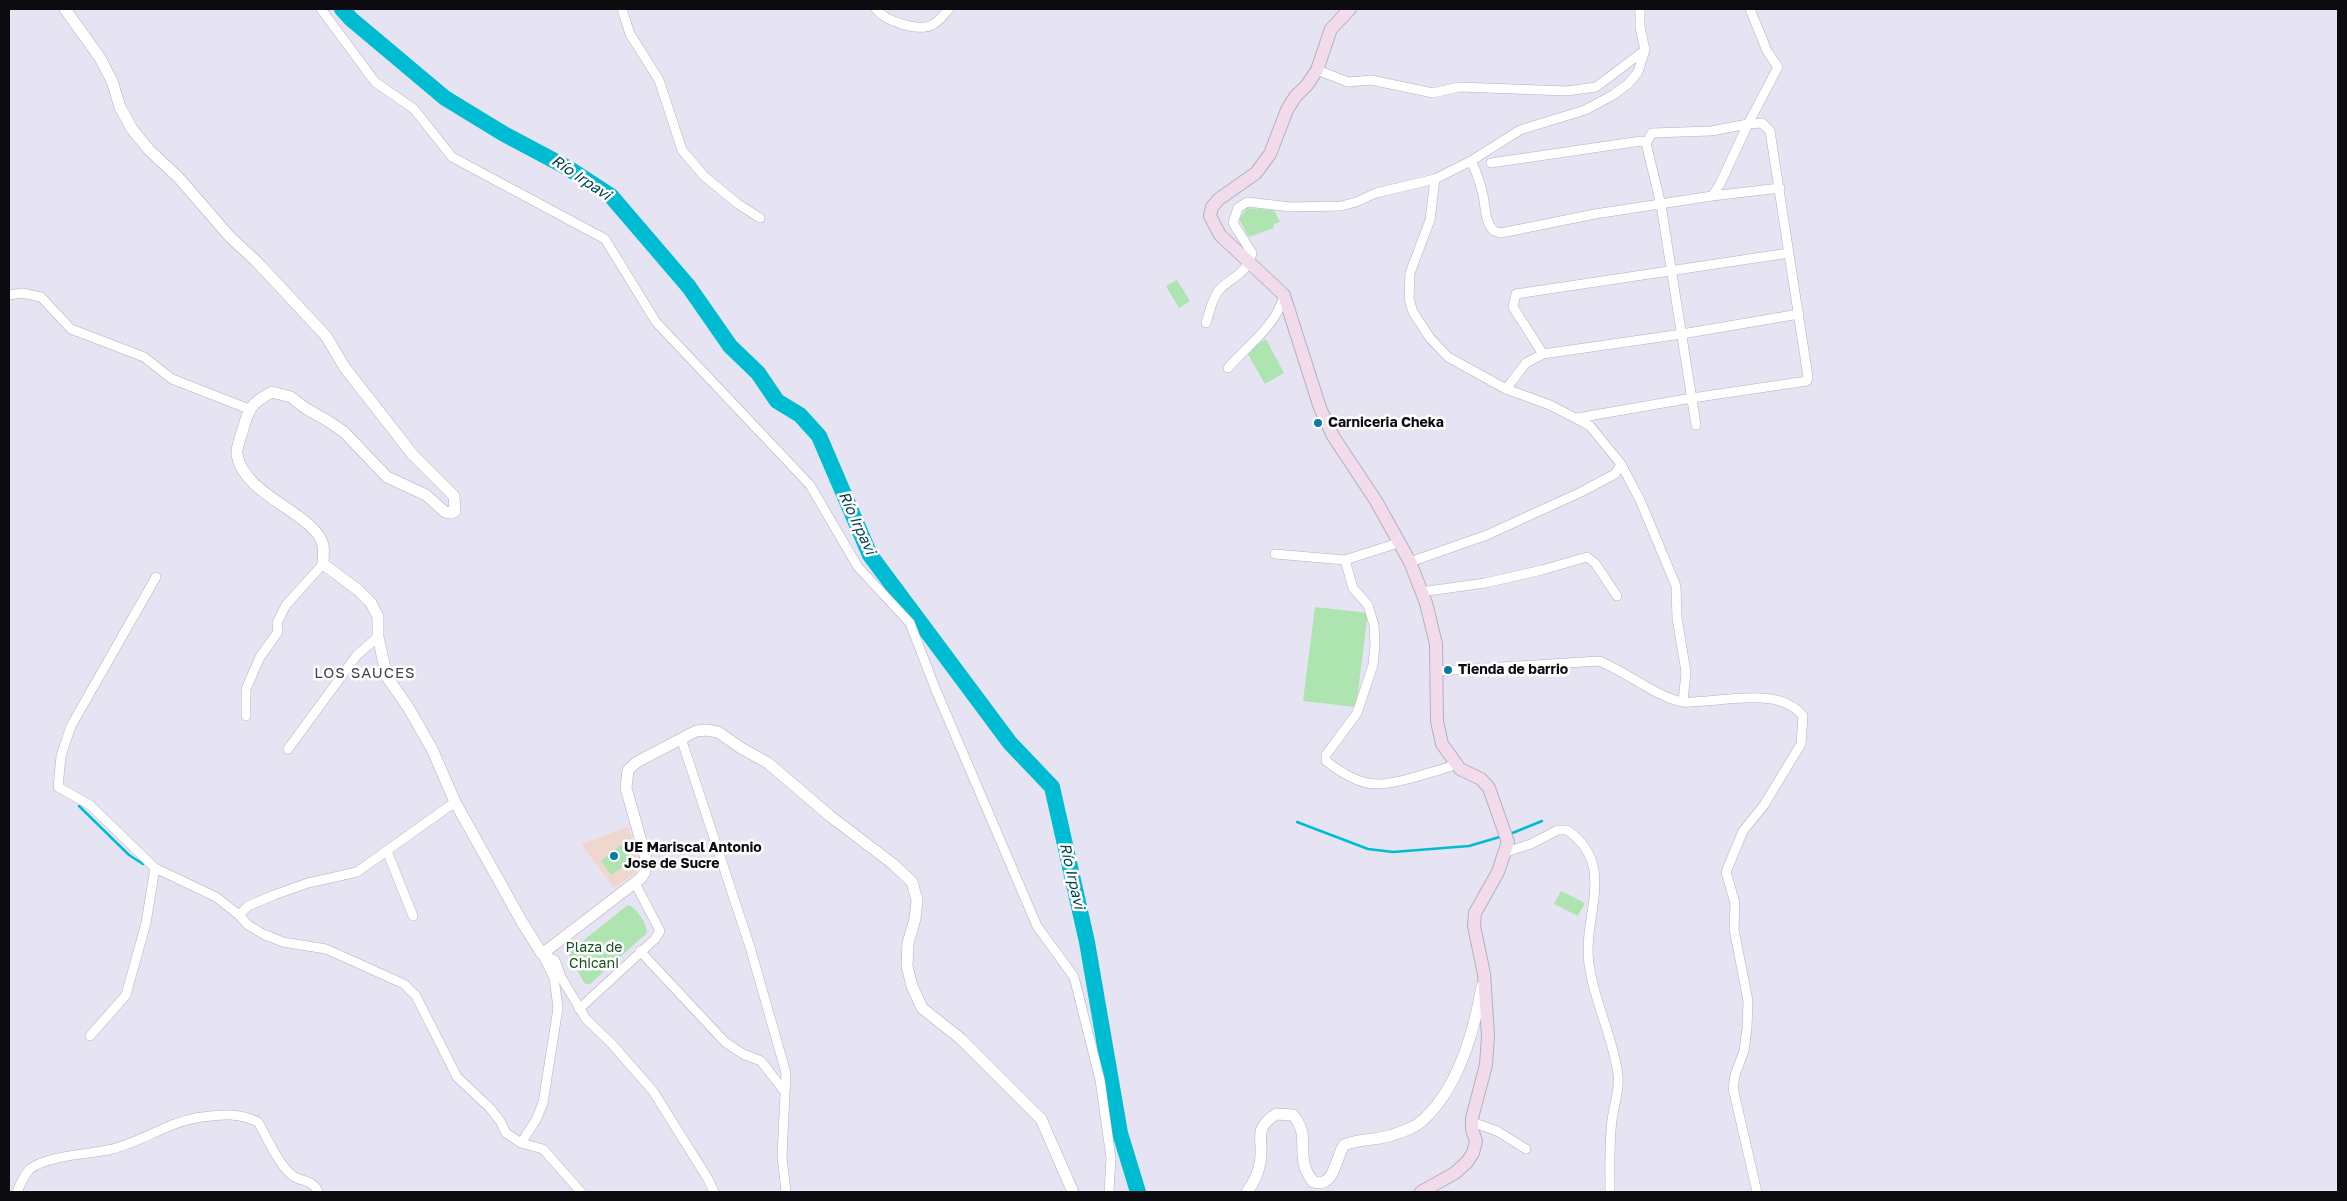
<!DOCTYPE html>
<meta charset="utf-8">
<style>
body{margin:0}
#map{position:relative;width:2347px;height:1201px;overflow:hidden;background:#e6e4f3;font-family:"Golos Text",sans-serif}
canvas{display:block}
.frame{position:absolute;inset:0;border:10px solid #0b0b10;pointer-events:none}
</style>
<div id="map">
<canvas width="2347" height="1201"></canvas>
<div class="frame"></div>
</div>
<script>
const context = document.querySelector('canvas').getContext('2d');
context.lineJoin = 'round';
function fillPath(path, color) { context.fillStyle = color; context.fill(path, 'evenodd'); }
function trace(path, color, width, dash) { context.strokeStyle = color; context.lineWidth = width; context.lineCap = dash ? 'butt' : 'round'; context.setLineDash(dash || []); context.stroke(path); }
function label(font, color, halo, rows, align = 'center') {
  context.font = font + ' "Golos Text",sans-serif'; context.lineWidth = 5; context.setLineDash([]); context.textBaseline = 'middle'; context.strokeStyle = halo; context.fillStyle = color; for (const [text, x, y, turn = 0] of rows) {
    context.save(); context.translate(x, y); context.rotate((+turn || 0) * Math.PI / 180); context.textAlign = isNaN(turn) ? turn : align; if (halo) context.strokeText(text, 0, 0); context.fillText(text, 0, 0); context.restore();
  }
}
fillPath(new Path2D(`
 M628,827l15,40 -29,21 -33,-44z`), '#efd6cf');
fillPath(new Path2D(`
 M1247,208l27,2 6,12 -6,2v4l-25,9 -10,-18z
 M1177,280l13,21 -11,7 -13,-22z
 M1266,339l18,34 -19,11 -19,-33z
 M1315,607l53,6 -12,94 -53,-6z
 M621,845l11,14 -20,16 -11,-14z
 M1561,891l24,12 -7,13 -24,-12z
 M628,905c9,3 19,19 19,28l-57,51h-5l-16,-28v-4z`), '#aee4b0');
trace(new Path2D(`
 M79,806l50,49 14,9
 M1297,822l71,27 25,3 76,-6 34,-10
 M1510,834l32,-13`), '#00bcd3', 2.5);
trace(new Path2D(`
 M342,9l9,10 94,79 59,36 64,34 43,28 78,91 41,59 28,27 19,28 23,14 19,21 51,119 140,188 42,44 35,155 33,191 18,59`), '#00bcd3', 16);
const minor = new Path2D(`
 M321,9l54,73 39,27 38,48 153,82 51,83 154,163 48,82 52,56 25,65 102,238 37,51 26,103 11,78 -2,34
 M622,9l8,25 29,46 23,70 22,26 34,28 22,14
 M876,9c9,12 42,23 56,16 7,-3 12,-11 17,-16
 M1317,70l31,12 23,-2 62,13 26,-6 108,4 29,-4 49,-37
 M1471,161c6,11 9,22 12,34 3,13 1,26 11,36l7,2 94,-19 117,-18 8,-12 28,-60 14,-1 8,8 38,246 -1,4 -115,17 -115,20
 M1491,163l150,-22 5,2
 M1435,179l-5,41 -20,53 -1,26 4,13 17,26 18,19 58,32 44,16 33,17 7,4 31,38 19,36 36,86 1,32 9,54 -3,30
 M1712,196l68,-8
 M9,295l13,-2 19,4 30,32 73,28 28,22 77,30
 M1206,323c3,-9 6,-25 13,-33 13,-13 29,-17 33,-37l-19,-30 5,-15 9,-6 44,5 50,-1 15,-4 20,-9 59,-14 36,-18 49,-31 65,-20 28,-15 15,-11 10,-12 7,-22 -5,-23v-18
 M1543,354l-30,-47 3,-13 273,-41
 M1228,368c20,-23 47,-41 56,-72
 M1506,389l20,-26 17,-9 139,-20 117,-20
 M1696,425l-35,-220 -15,-62 6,-10 59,-2 37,-7 30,-57 -11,-16 -17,-42
 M1275,554l70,6 53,-17
 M1345,560l8,28 15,17 6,20 1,20 -2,20 -16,48 -31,42v6c37,28 50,27 93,15 12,-4 25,-6 36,-12
 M1410,562l77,-27 94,-43 34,-18 6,-10
 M156,577l-85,149 -10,30 -3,31 32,18 65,63 61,29 23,18 9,10 15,9 20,8 43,7 78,35 12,12 41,81 33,31 10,13 6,12 15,10 22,6 38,43
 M1421,592l64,-9 57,-13 45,-13 8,6 22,33
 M1437,671l162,-10c28,11 54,34 83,41 7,1 16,-1 23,-1 30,-2 77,-12 98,15l-2,28 -37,61 -21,26 -17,41 9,31 -1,26 14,72 -1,27 -3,23 -9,24 -2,13 24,104
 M246,716v-27l14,-32 18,-25 -1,-9 9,-18 37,-41
 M681,738l69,209 36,126 -4,83 4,36
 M288,749l69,-94 21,-18
 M387,851l26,65
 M1506,852l25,-8 27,-14h9c51,35 15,86 22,134 5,38 24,72 29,111 2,14 -4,30 -6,45 -3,23 -2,48 -2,72
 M239,915l9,-9 26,-11 34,-12 49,-11 98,-70
 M640,951l85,91 18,12 18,7 24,31
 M542,954l13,6 6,17 25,42 25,24 42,48 55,88 6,13
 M579,1009l76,-70 5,-8 -25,-48
 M90,1036l36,-41 20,-72 9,-55
 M1472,1122l25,9 29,18
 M521,1143l15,-23 7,-17 15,-95 -4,-30 -12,-24
 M17,1192c3,-7 7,-17 13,-23 16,-13 58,-15 78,-19 33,-7 61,-29 94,-33 20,-3 38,-4 56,5 9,15 21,44 35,54 9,6 21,4 25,16`);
const tertiary = new Path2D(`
 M65,9l35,49 12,23 8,26 12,22 17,21 29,27 52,60 26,24 70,75 19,32 68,87 41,41 1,15 -4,2 -6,-1 -19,-17 -39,-18 -43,-45 -16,-11 -23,-13 -14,-11 -19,-5c-20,11 -23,15 -29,37 -2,8 -7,18 -6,26 7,41 78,58 86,90 1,5 0,13 0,19l35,26 13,13 7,14v20l9,40 21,30 24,42 23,53 67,120 20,32 99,-76 4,-6 1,-13 -20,-71 2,-18 9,-8 59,-31 10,-1 12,2 23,16 27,15 62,53 63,48 19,18 5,18 -2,19 -7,24 -1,23 5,20 10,22 39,31 80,80 32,73
 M1247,1192c6,-8 11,-18 13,-29 5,-24 -9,-32 16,-49l17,1c16,19 6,32 12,52 1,5 5,10 8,15 22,6 22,-23 31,-37 16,-7 32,-4 48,-10 10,-3 24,-8 31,-15 35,-32 51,-88 59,-134`);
const secondary = new Path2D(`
 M1350,9l-19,20 -14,41 -10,15 -12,12 -8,13 -17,44 -14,19 -37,26 -7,8 -2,9 10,19 64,60 36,113 13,28 43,65 34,61 16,41 10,41 1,77 5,23 18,25 21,10 8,9 19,54 -10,30 -23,41 -1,13 10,48 4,62 -2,29 -14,53v11l4,12 -3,12 -6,9 -12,11 -34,19`);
trace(minor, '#b2b0bf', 10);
trace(tertiary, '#b2b0bf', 12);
trace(secondary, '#b2b0bf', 14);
trace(minor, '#fff', 9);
trace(tertiary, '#fff', 11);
trace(secondary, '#f2dbeb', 12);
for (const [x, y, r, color] of [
 [1318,423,5,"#087aa3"],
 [1448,670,5,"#087aa3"],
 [614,856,5,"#087aa3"]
]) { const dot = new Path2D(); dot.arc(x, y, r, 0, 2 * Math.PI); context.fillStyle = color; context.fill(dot); trace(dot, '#fff', 2); }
label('bold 14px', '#0b0b10', '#fff', [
 ["Carniceria Cheka",1328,423],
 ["Tienda de barrio",1458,670],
 ["UE Mariscal Antonio",624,848],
 ["Jose de Sucre",624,864]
], 'left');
label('14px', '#194e20', '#fff', [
 ["Plaza de",594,948],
 ["Chicani",594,964]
]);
label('italic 15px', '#00454f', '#fff', [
 ["Río Irpavi",581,178,34],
 ["Río Irpavi",857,523,65],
 ["Río Irpavi",1072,876,77]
]);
context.letterSpacing = '1px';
label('15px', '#44424e', '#fff', [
 ["LOS SAUCES",365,673]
]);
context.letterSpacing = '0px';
</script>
